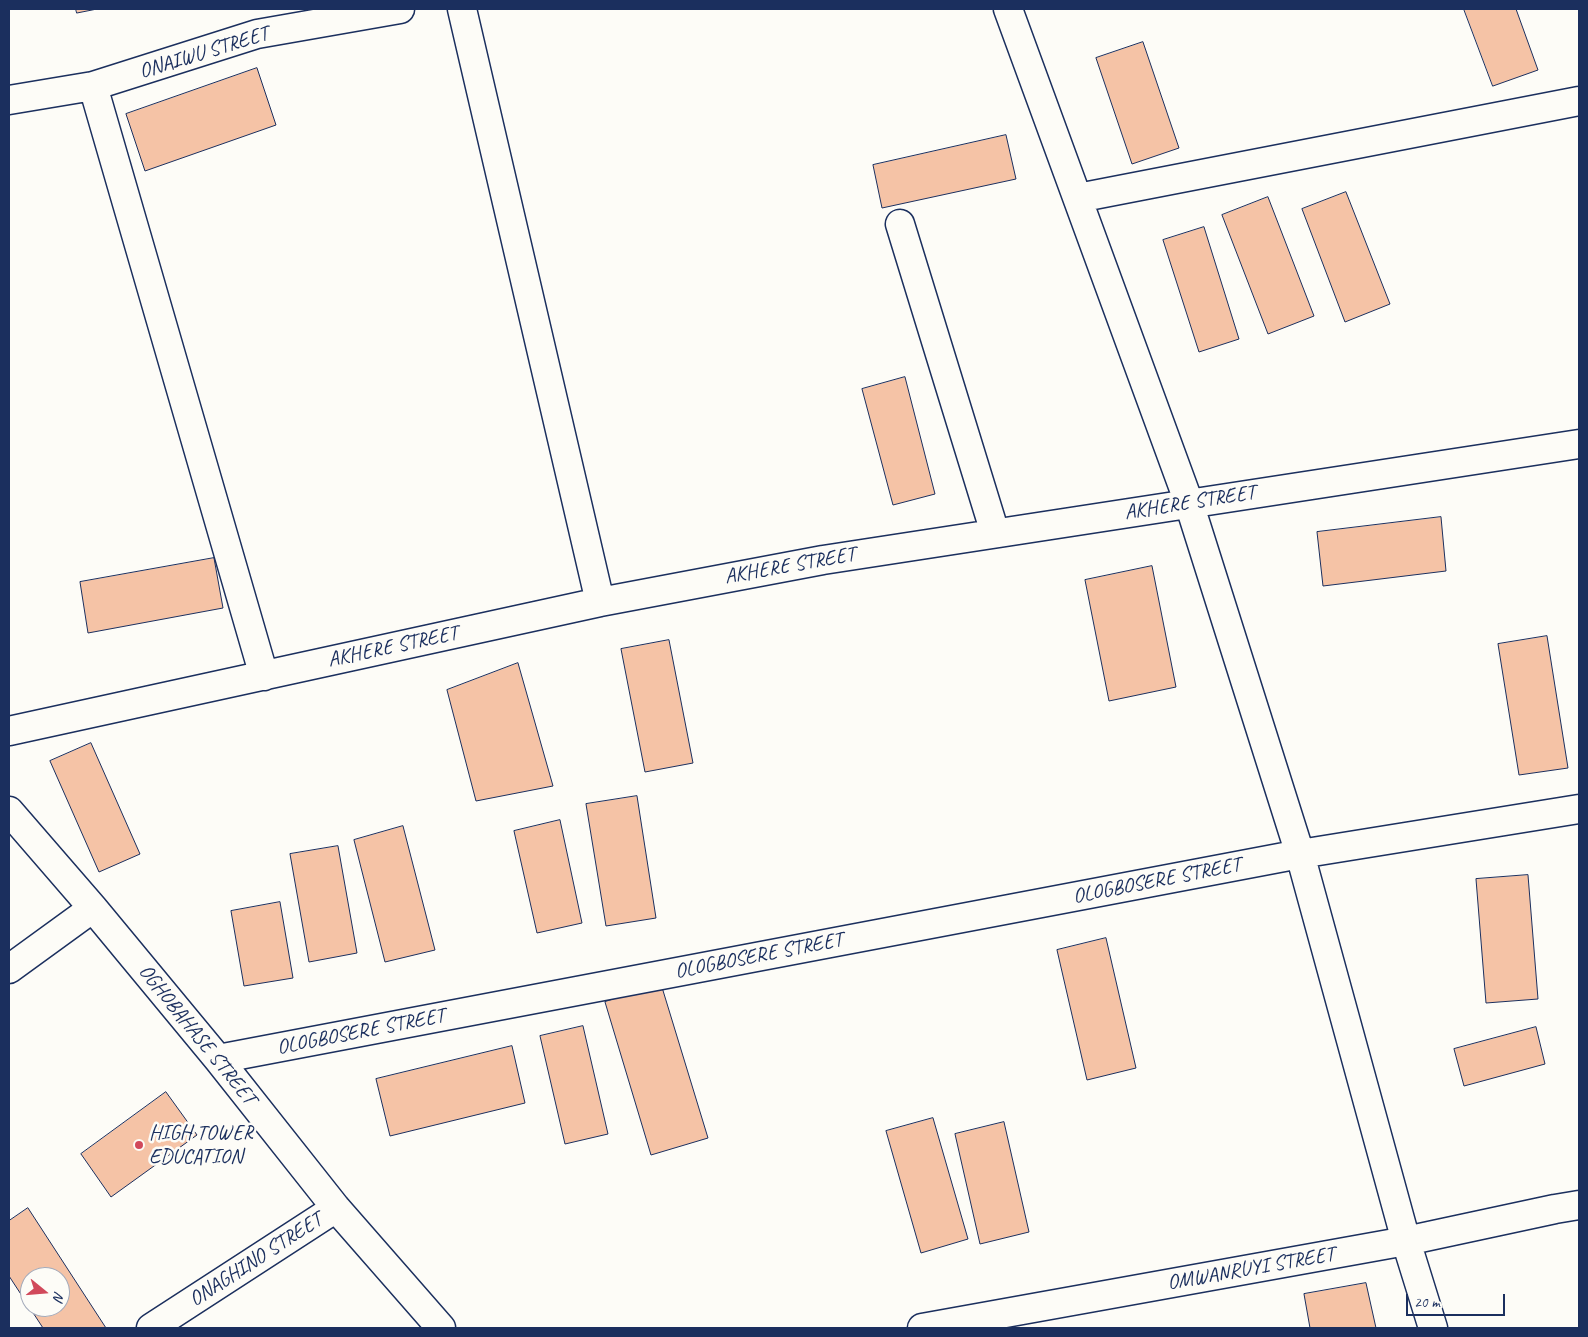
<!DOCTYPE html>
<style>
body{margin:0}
#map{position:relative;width:1588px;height:1337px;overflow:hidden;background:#fdfcf7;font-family:Caveat,sans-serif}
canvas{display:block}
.frame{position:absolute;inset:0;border:10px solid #1b2f5e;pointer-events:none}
.north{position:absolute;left:20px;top:1267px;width:50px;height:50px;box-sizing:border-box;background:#fdfcf7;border:1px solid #a3aaba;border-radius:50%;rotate:107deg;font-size:14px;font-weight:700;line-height:20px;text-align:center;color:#1b2f5e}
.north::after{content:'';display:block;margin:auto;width:18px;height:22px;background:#d1495b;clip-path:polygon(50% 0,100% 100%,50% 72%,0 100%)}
.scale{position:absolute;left:1406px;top:1294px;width:99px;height:22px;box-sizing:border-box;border:2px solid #1b2f5e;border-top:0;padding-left:6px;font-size:15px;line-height:18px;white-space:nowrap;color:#1b2f5e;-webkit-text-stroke:4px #fdfcf7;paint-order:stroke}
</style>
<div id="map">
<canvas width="1588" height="1337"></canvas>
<div class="frame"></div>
<div class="north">N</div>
<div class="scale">20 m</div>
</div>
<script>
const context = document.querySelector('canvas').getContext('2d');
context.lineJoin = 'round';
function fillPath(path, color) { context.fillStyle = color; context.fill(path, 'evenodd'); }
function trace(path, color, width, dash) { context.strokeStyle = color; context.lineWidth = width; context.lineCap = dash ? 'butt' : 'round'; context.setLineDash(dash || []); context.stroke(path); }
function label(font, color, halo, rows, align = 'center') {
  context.font = font + ' Caveat,sans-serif'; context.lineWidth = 5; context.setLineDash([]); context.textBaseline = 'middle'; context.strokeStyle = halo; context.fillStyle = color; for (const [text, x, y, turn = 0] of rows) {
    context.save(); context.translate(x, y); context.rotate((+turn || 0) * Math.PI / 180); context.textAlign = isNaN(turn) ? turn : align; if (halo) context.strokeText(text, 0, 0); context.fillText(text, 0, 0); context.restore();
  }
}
const building = new Path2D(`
 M76,9h21l-20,4z
 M1464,9h52l22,61 -45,16z
 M1143,42l36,106 -47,16 -36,-106z
 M257,68l19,57 -131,46 -19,-57z
 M1006,135l10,44 -134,29 -9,-43z
 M1346,192l44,112 -45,18 -43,-113z
 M1268,197l46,119 -46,18 -46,-119z
 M1204,227l35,112 -40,13 -36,-112z
 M905,377l30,117 -42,11 -31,-116z
 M1441,517l5,54 -123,15 -6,-54z
 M214,558l9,50 -135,25 -8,-51z
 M1152,566l24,121 -67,14 -24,-121z
 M1547,636l21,132 -49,7 -21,-131z
 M669,640l24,123 -48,9 -24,-123z
 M518,663l35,123 -77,15 -29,-111z
 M91,743l49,111 -41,18 -49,-111z
 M637,796l19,122 -50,8 -20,-122z
 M560,820l22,103 -45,10 -23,-102z
 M403,826l32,124 -50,12 -31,-122z
 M338,846l19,107 -48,9 -19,-108z
 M1528,875l10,124 -52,4 -10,-124z
 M280,902l13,76 -49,8 -13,-75z
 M1106,938l30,130 -49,12 -30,-130z
 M661,984l47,154 -57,17 -46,-153z
 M583,1026l25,108 -43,10 -25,-108z
 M1536,1027l9,37 -81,22 -10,-37z
 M512,1046l13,57 -135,33 -14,-57z
 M166,1092l31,43 -86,62 -30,-43z
 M933,1118l35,121 -47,14 -35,-122z
 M1004,1122l25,110 -49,12 -25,-110z
 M28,1208l78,120h-63l-34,-52v-55zM30,1277h30v30h-30z
 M1366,1283l10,45h-66l-6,-34z`);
fillPath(building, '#f5c3a6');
trace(building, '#1b2f5e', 1);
const minor = new Path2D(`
 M462,9l138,593
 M1008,9l181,494 111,351 106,387 27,87
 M93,86l171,590
 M9,100l84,-14 164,-52 143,-25
 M1078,198l501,-97
 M900,224l95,309
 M9,731l591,-129 223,-42 756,-116
 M9,811l84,97 125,151 118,149 105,120
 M9,969l84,-61
 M218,1059l1082,-205 279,-45
 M151,1328l185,-120
 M922,1328l484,-87 149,-32 24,-4`);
trace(minor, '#1b2f5e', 31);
trace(minor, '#fdfcf7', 28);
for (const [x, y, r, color] of [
 [139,1145,5,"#d1495b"]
]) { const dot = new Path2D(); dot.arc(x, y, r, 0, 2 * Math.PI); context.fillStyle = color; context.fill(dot); trace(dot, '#fdfcf7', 2); }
label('21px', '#1b2f5e', '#fdfcf7', [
 ["ONAIWU STREET",204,53,-17],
 ["AKHERE STREET",1190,503,-9],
 ["AKHERE STREET",790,566,-10],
 ["AKHERE STREET",393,647,-12],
 ["OLOGBOSERE STREET",1157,881,-11],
 ["OLOGBOSERE STREET",759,956,-11],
 ["OLOGBOSERE STREET",361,1032,-11],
 ["OGHOBAHASE STREET",197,1035,51],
 ["ONAGHINO STREET",256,1260,-33],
 ["OMWANRUYI STREET",1251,1269,-10]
]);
label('21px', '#1b2f5e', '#fdfcf7', [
 ["HIGH TOWER",149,1133],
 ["EDUCATION",149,1157]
], 'left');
</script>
